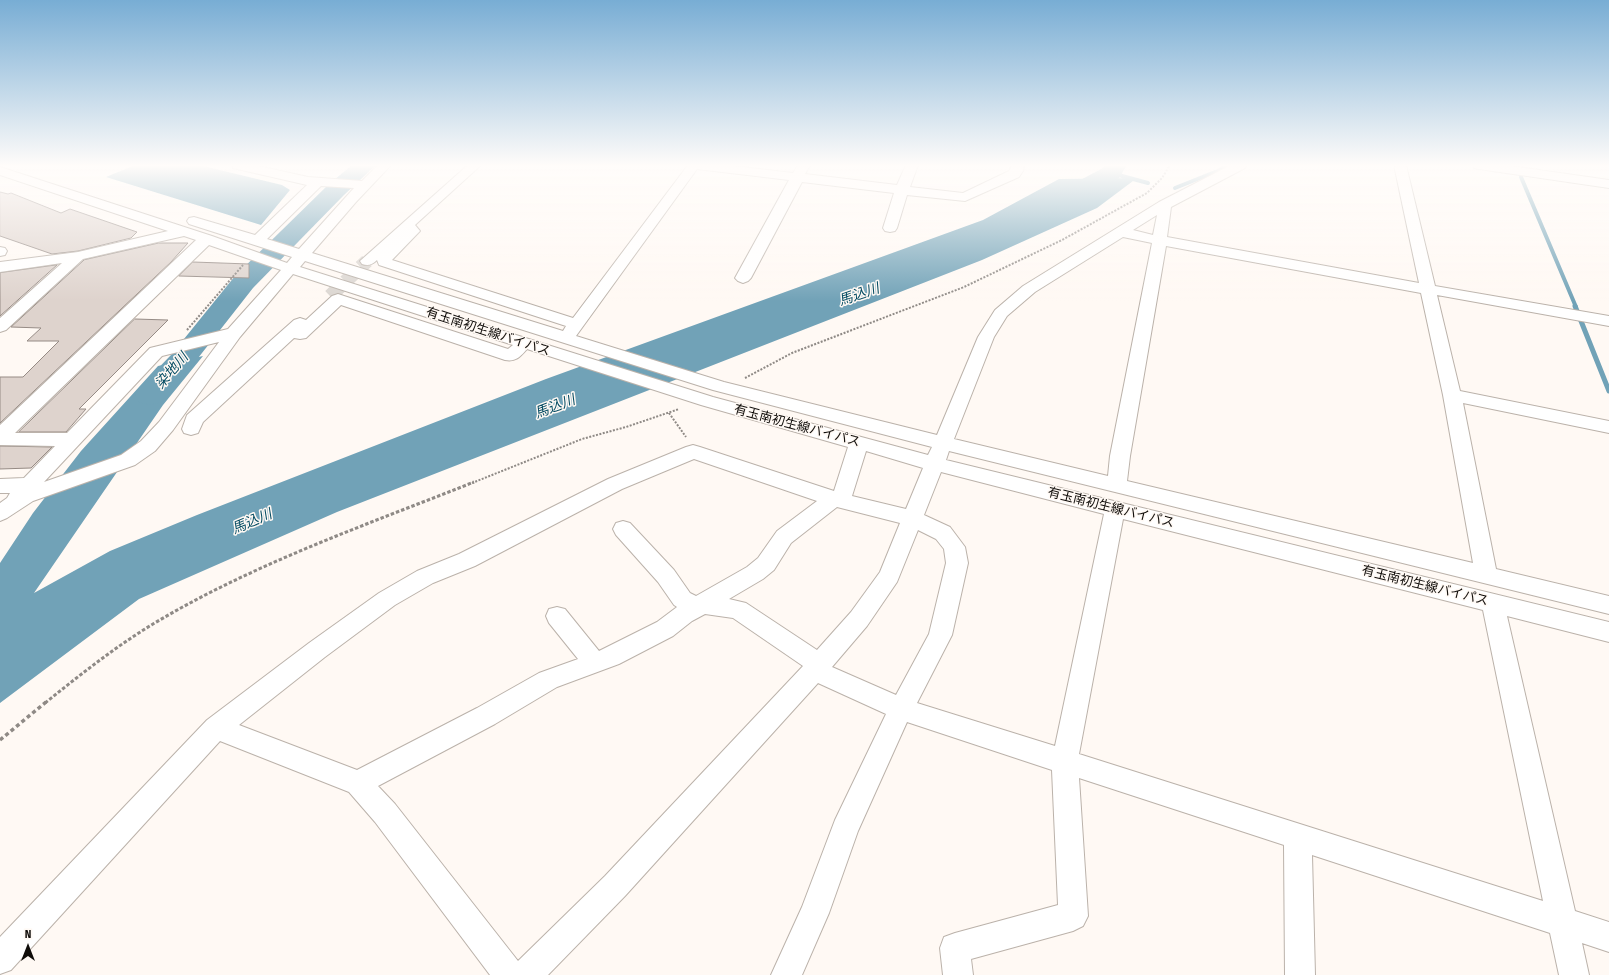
<!DOCTYPE html>
<meta charset="utf-8">
<style>
body{margin:0}
#map{position:relative;width:1609px;height:975px;overflow:hidden;background:#fff9f4;font-family:"Fira Sans Condensed",sans-serif}
canvas{display:block}
.north{position:absolute;left:8px;top:927px;width:40px;height:40px;-webkit-text-stroke:3px #fff9f4;paint-order:stroke;rotate:0deg;font-size:11px;font-weight:700;line-height:16px;text-align:center;color:#100d0a}
.north::after{content:'';display:block;margin:auto;width:14px;height:18px;background:#100d0a;clip-path:polygon(50% 0,100% 100%,50% 72%,0 100%)}
</style>
<div id="map">
<canvas width="1609" height="975"></canvas>
<div class="north">N</div>
</div>
<script>
const context = document.querySelector('canvas').getContext('2d');
context.lineJoin = 'round';
function fillPath(path, color) { context.fillStyle = color; context.fill(path, 'evenodd'); }
function trace(path, color, width, dash) { context.strokeStyle = color; context.lineWidth = width; context.lineCap = dash ? 'butt' : 'round'; context.setLineDash(dash || []); context.stroke(path); }
function label(font, color, halo, rows, align = 'center') {
  context.font = font + ' "Fira Sans Condensed","Noto Sans JP",sans-serif'; context.lineWidth = 3; context.setLineDash([]); context.textBaseline = 'middle'; context.strokeStyle = halo; context.fillStyle = color; for (const [text, x, y, turn = 0] of rows) {
    context.save(); context.translate(x, y); context.rotate((+turn || 0) * Math.PI / 180); context.textAlign = isNaN(turn) ? turn : align; if (halo) context.strokeText(text, 0, 0); context.fillText(text, 0, 0); context.restore();
  }
}
fillPath(new Path2D(`
 M135,165h64l83,20 8,5 -29,35 -155,-48z
 M1137,178l-40,30 -115,52 -645,252 -198,87 -139,104v-140l33,-50 48,-62 77,-85 45,-10 -40,49 -129,188 76,-42 87,-36 349,-136 437,-159 76,-41z`), '#71a2b7');
trace(new Path2D(`
 M1111,173l37,10
 M1521,177l55,130
 M1175,188l45,-18 8,-5`), '#71a2b7', 4);
trace(new Path2D(`
 M1575,306l34,85`), '#71a2b7', 5);
fillPath(new Path2D(`
 M352,165h24l-32,30 -91,93 -62,79 -30,35 -11,3 -11,-3 -4,-7 4,-7 32,-33 64,-79 93,-91z
 M1105,165h22l-8,13 -51,27 -8,2 -8,-2 -4,-5 4,-5 51,-27z`), '#71a2b7');
const building = new Path2D(`
 M0,192l8,2 3,-1 50,20 9,-4 67,23 -6,6 -53,13 -26,3 -52,-18z
 M159,243h29l-17,19 -171,161v-46h23l36,-36h-32l14,-13 -30,-1 73,-67z
 M193,262l56,2v14l-70,-2z
 M57,265l-57,51v-43z
 M135,319l33,1 -89,89h7l-20,23h-47z
 M0,446l52,1 -21,21 -31,1z`);
fillPath(building, '#ded3cd');
trace(building, '#968b85', 1);
trace(new Path2D(`
 M330,296l37,-35`), '#dbd6d1', 14, [14, 7]);
const minor = new Path2D(`
 M232,165h22l54,12 54,4 16,-16h13l-35,37 -44,51 251,78 3,-5 -187,-61 -2,-5c-5,5 -9,6 -15,4l-2,-3 108,-96h13l-66,60 5,6 -28,29 181,58 115,-153h37l68,8 5,-8h12l-5,9 92,11 9,-20h12l-8,22 53,6 46,-22 3,-6h12l-1,6 -4,6 -54,24 -58,-6 -10,33 -2,3 -5,1 -5,-1 -2,-3 11,-35 -92,-11 -51,96 -3,3 -5,2 -5,-2 -3,-3 54,-98 -92,-11 -121,167 148,46 213,53 41,-98 17,-27 28,-24 136,-84 72,-37h15l-1,3 -74,39 -4,30 252,46 -25,-118h12l29,121 174,30v10l-172,-31 23,96 149,30v12l-146,-30 33,166 113,27v18l-660,-163 -3,9 663,162v20l-102,-26 68,295 34,11v30l-27,-9 7,32h-30l-9,-42 -238,-78 3,120h-30l-1,-130 -205,-67 9,138 -5,10 -10,5 -102,28 2,16h-30l-3,-27 4,-11 11,-4 103,-28 -6,-135 -145,-48 -49,109 -29,82 -27,62h-31l31,-68 33,-87 51,-106 -68,-31 -193,213 -77,79h-58l-115,-153 -26,-30 -129,-51 -209,229 -11,4v-37l207,-217 102,-77 70,-50 38,-22 42,-17 149,-75 78,-32 7,-2 7,2 134,44 14,-44 -147,-42 -174,-56c-7,8 -11,13 -22,11l-164,-55 -35,33 -6,1 -6,-1 -91,84 -5,11 -7,2 -7,-2 -2,-4 5,-14 107,-95 6,-2 6,2 26,-24 6,-2 6,2 164,53 5,-4 -220,-71 -53,63 -67,93 -18,21 -20,14 -102,36 -26,17 -7,3v-18l7,-5 3,-5h-10v-14l24,-1 31,-32 -55,-1v-20l196,-185 -12,-4 -101,23 -77,71 -6,2v-14l62,-55 -62,9v-10l78,-10 90,-21 -168,-56v-8l212,69 75,27 5,-6 -103,-33 -2,-3 2,-3 5,-1 61,18 52,-50 -74,-17zM321,186l33,2 -55,61 -32,-10zM1157,215l-4,20 -20,-5zM1123,237l29,6 -42,213 -2,20 -154,-37 40,-102 13,-21 28,-24zM209,245l72,25 -53,59 -78,19 -83,85h-52zM1166,246l255,47 22,102 30,168 -346,-82 3,-25zM305,261l408,129 219,57 -4,8 -215,-58 -413,-130zM219,342l-60,80 -18,19 -20,14 -77,27 118,-126zM866,451l57,17 -17,41 -54,-13zM694,459l123,42 -40,30 -19,27 -11,9 -51,29 -6,-3 -16,-23 -44,-47 -7,-2 -7,2 -3,6 3,6 42,47 16,23 3,2 -20,15 -58,29 -34,-42 -8,-2 -8,2 -3,7 3,7 29,36 -39,14 -62,35 -120,62 -118,-45 86,-68 70,-52 38,-22 42,-17 147,-77zM941,472l163,42 -49,232 -138,-43 35,-68 16,-72 -3,-16 -15,-20 -26,-12zM837,507l63,16 -20,49 -29,40 -34,38 -71,-47 -17,-4 34,-20 11,-9 17,-27zM1123,519l360,91 60,291 -464,-147zM918,530l18,9 8,10 2,14 -17,71 -33,61 -64,-28 35,-41 30,-44zM705,614l28,4 70,48 -198,210 -87,85 -123,-157 -17,-18 117,-62 62,-37 62,-23 54,-28 19,-15z
 M1473,165h31l105,15v8l-130,-19 -5,-1z
 M0,247l5,1 2,3 -2,4 -5,1z`);
trace(minor, '#bbb2aa', 2);
trace(new Path2D(`
 M187,330l56,-65
 M745,378l47,-25 172,-66 98,-47 85,-47 15,-15 8,-13
 M669,413l17,24
 M472,483l110,-44 44,-12 53,-18`), '#8f8a86', 2, [2, 1.5]);
trace(new Path2D(`
 M45,703c35,-28 70,-56 108,-79 100,-60 213,-99 321,-142`), '#8f8a86', 3, [3.5, 2]);
trace(new Path2D(`
 M0,740l46,-38`), '#8f8a86', 3.5, [4, 3]);
fillPath(minor, '#fff');
const sky = context.createLinearGradient(0, 0, 0, 301);
sky.addColorStop(0, '#78add4');
sky.addColorStop(0.55, '#fffcfa');
sky.addColorStop(1, '#fffcfa00');
context.fillStyle = sky;
context.fillRect(0, 0, 1609, 301);
label('13px', '#100d0a', '#fff9f4', [
 ["有玉南初生線バイパス",488,332,18],
 ["有玉南初生線バイパス",797,426,15],
 ["有玉南初生線バイパス",1111,508,14],
 ["有玉南初生線バイパス",1425,586,14]
]);
label('italic 14px', '#044b62', '#fff9f4', [
 ["馬込川",859,295,-19],
 ["染地川",172,371,-49],
 ["馬込川",555,407,-21],
 ["馬込川",252,522,-23]
]);
</script>
